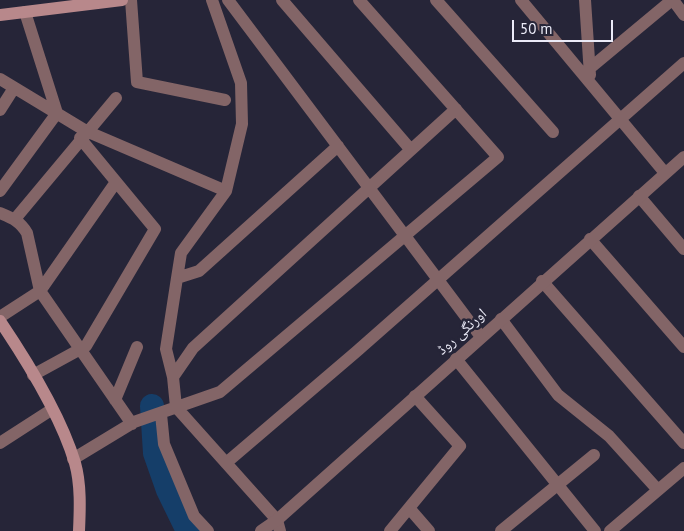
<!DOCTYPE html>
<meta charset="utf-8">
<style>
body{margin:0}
#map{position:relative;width:684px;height:531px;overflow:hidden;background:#262538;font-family:"PT Sans",sans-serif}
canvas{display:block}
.scale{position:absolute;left:512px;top:20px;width:101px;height:22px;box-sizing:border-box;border:2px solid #ebebf8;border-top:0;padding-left:6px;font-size:15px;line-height:18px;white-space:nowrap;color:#ebebf8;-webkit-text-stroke:4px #262538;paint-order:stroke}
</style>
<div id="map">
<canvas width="684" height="531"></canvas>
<div class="scale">50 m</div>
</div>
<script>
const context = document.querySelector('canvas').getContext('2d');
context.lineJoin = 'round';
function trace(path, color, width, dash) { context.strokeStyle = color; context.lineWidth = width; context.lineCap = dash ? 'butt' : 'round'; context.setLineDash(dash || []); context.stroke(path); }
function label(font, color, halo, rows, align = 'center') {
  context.font = font + ' "PT Sans","Noto Naskh Arabic",sans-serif'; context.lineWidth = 5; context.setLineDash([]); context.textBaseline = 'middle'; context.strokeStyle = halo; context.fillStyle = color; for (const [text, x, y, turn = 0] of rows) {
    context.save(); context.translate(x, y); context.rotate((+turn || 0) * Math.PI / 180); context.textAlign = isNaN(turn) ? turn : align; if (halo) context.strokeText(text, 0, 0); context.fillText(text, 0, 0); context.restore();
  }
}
trace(new Path2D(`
 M152,406l3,47 13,37 20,41`), '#153e69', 24);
trace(new Path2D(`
 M131,0l6,82 88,18
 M228,0l253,337
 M282,0l129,150
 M436,0l117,132
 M521,0l144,173
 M585,0l5,75
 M673,0l11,15
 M589,69l83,-69
 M0,79l86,52 140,60
 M0,110l14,-22
 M0,191l57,-78 -32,-101
 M639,196l45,53
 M0,213c12,5 20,8 27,20l13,58 92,133
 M15,219l101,-121
 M590,239l94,108
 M177,278l4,-25 45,-62 16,-67 -1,-41 -29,-83
 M542,281l142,162
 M0,317l40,-26 76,-109
 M501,319l57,76 51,41 49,54
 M456,359l139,172
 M33,375l53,-29 69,-117 -75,-91
 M173,377l-7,-28 11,-71 22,-7 139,-125
 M115,400l22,-53
 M161,414l3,30 30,72 14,15
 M0,443l51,-33
 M73,459l61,-37 86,-30 278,-235 -139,-157
 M226,463l130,-111 328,-289
 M409,508l20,23
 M280,531l-3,-11 -101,-113 -3,-30 20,-29 263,-239
 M390,531l70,-85 -45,-50
 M501,531l93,-76
 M610,531l74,-63`), '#836567', 12);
trace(new Path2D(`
 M261,531l16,-11 407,-363`), '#836567', 12);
trace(new Path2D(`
 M0,15l122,-15
 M0,321c27,40 61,95 75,142 6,21 5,46 4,68`), '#b8888b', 12);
label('15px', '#ebebf8', '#262538', [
 ["اورنگی روڈ",462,332,-42]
]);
</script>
